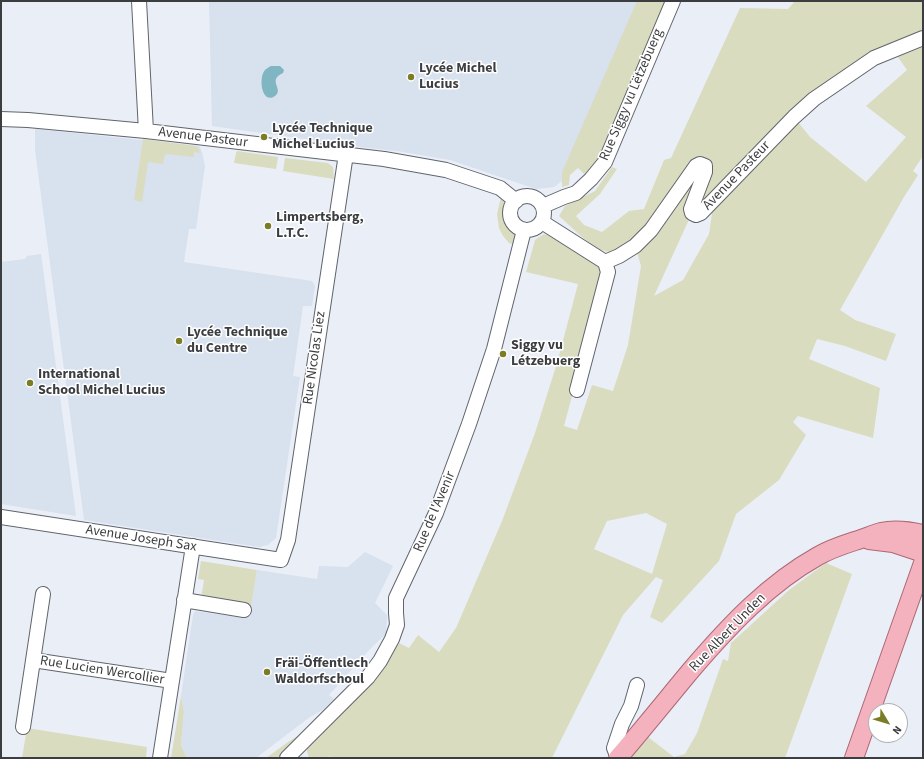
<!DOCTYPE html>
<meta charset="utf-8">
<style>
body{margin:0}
#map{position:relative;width:924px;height:759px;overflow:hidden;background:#eaeef7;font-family:"Source Sans 3",sans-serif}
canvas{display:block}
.frame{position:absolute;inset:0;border:2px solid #3b3d40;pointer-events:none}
.north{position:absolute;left:868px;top:703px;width:40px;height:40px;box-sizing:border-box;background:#fff;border:1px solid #b1b1b3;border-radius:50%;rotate:128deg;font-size:11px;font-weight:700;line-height:16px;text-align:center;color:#3b3d40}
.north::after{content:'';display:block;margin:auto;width:14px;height:18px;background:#7a7d25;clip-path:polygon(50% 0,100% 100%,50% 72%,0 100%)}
</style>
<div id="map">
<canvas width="924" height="759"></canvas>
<div class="frame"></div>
<div class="north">N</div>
</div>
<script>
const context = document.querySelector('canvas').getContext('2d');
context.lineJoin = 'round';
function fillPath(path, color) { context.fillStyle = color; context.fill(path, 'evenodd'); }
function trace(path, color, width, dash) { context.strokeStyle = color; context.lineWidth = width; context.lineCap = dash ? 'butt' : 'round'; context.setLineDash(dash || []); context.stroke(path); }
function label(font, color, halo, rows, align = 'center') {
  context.font = font + ' "Source Sans 3",sans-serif'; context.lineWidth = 3; context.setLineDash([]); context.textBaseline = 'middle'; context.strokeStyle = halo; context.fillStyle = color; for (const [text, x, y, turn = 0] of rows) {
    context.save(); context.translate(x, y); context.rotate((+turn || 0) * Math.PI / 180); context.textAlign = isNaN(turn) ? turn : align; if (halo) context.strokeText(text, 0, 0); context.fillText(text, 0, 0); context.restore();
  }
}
fillPath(new Path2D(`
 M209,1h434l-73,174 -16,12 -18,2 -86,-29 -53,-9 -29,-3 -156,-22z
 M35,129l164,17 3,6 3,14 -9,63h-7l-5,33 128,19 2,3 1,2 -3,20h-9l-10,70 7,1 -24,161 -8,7 -9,2 -175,-27 -49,-370z
 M41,254l35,262 -75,-12v-242l24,-3 2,-3z
 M365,552l28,14 -18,37 12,12 -1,19 -15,14 -42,47 5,4 -10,10 -14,8 -54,41h-69l-6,-13 3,-33 -3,-16 12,-81 2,-4 48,7 7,-5 7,-43 60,9 2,-13 29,1z`), '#d8e1ee');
fillPath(new Path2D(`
 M637,1h31l-66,154 -12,18 -6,1 -6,-6 -8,7 -1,10 -7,2v-15z
 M795,1h128v155l-10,15 5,4 -14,22 -64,113 15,10 41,14 -10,27 -41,-15 -28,-7 -8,20 71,29 -7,50 -75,-22 -5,6 13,13 -27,45 -43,34 -17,47 -57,62 -12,-6 13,-37 -7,-3 -33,38 -71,143h-221l-1,-2 -3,2h-18l-3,-10 78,-82 15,-23 10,5 9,-13 21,17 17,-24 46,-107 33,-88 22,-70 21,-79 -52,-12 9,-32 9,-6 7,2 1,-2 47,31 4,8 -24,97 -15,56 13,4 15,-45 21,6 15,-46 13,-79 -6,-20c-7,2 -14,5 -22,6 -17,2 -41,-25 -54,-36l6,-10 30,-15 17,-24 5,2 -17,25 -24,22 8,9 18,7 27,-21 15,-2 20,-49 7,-2 69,-150 48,1zM893,50l14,20 -41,36 40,31 -40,45 -56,-45 -16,-20zM714,200l-5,34 -26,46 -29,16 38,-83zM646,513l21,11 -15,50 -58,-25 13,-28z
 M143,139l53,7 3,3 1,4 -6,-1v5l-29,-3 -2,10 -15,-2 -6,40 -8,-2z
 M237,151l41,6 -2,12 -42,-6 2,-10z
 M285,158l43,5 5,4 1,12 -51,-8z
 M501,197c2,4 5,7 5,12 0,5 -1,8 1,13 4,9 10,10 8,23l-6,-2 -6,-7 -4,-8 -2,-14z
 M201,561l56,9 -6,37 -50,-8 3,-19 -6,-1z
 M826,563l26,11 -67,184h-155l18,-21 26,20 11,-3 12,-21 26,-74 5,2 3,-18 58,-53z
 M181,696l3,16 -3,33 6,13h-16z
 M27,728l120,19 -1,11h-124z
 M310,728l-30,30h-14l22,-16z`), '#dadcbf');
fillPath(new Path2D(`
 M271,66h9l4,4 -1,3c-2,1 -6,3 -7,6 -2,6 6,12 -1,17 -13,9 -17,-18 -10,-26 2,-2 4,-3 6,-4z`), '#80b5c2');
const minor = new Path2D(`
 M139,1l7,130
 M1,119l27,1 118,11 238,28 62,11 54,18 16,13
 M510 213a17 17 0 1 1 34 0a17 17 0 1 1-34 0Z
 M543,206l21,-9 12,-4 15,-14 14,-17 68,-161
 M542,222l63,40 14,-6 16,-10 16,-16 45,-64 4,-2 5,2v6l-14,37 1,4 4,2 5,-2 93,-96 20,-18 60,-41 49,-20
 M577,390l31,-118 -3,-10
 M1,517l280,43 7,-20 58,-386
 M184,600l60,10
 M33,660l139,21
 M23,727l20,-133
 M620,756l-4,-3 -2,-5 8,-24 9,-18 6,-21
 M160,758l33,-212
 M287,758l81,-81 12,-16 12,-22 5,-14 -1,-12v-15l40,-85 33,-89 25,-75 30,-119`);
const major = new Path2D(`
 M869,540l24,3 30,10
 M618,758c25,-29 49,-59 74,-89 37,-43 76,-85 126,-113 14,-8 28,-12 43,-17 6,-2 13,-5 20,-7 13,-3 29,-1 42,2
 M854,758l69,-195`);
trace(minor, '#60646c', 16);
trace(major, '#ad6875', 20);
trace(minor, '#fff', 14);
trace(major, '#f3b2bd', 18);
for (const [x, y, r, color] of [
 [411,77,4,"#7a7d25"],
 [264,137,4,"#7a7d25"],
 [268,226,4,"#7a7d25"],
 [179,341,4,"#7a7d25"],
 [503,354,4,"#7a7d25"],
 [30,383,4,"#7a7d25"],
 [267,672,4,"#7a7d25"]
]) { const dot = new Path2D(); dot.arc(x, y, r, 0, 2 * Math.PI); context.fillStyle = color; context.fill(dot); trace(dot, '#fff', 1.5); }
label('bold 14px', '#3b3d40', '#fff', [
 ["Lycée Michel",419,69],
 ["Lucius",419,85],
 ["Lycée Technique",272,129],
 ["Michel Lucius",272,145],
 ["Limpertsberg,",276,218],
 ["L.T.C.",276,234],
 ["Lycée Technique",187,333],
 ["du Centre",187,349],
 ["Siggy vu",511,346],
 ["Létzebuerg",511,362],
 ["International",38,375],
 ["School Michel Lucius",38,391],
 ["Fräi-Öffentlech",275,664],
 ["Waldorfschoul",275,680]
], 'left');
label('14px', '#3b3d40', '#fff', [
 ["Rue Siggy vu Lëtzebuerg",632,95,-67],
 ["Avenue Pasteur",203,138,7],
 ["Avenue Pasteur",737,176,-46],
 ["Rue Nicolas Liez",315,358,-82],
 ["Rue de l'Avenir",435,512,-67],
 ["Avenue Joseph Sax",141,539,9],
 ["Rue Albert Unden",728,633,-46],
 ["Rue Lucien Wercollier",102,671,9]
]);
</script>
